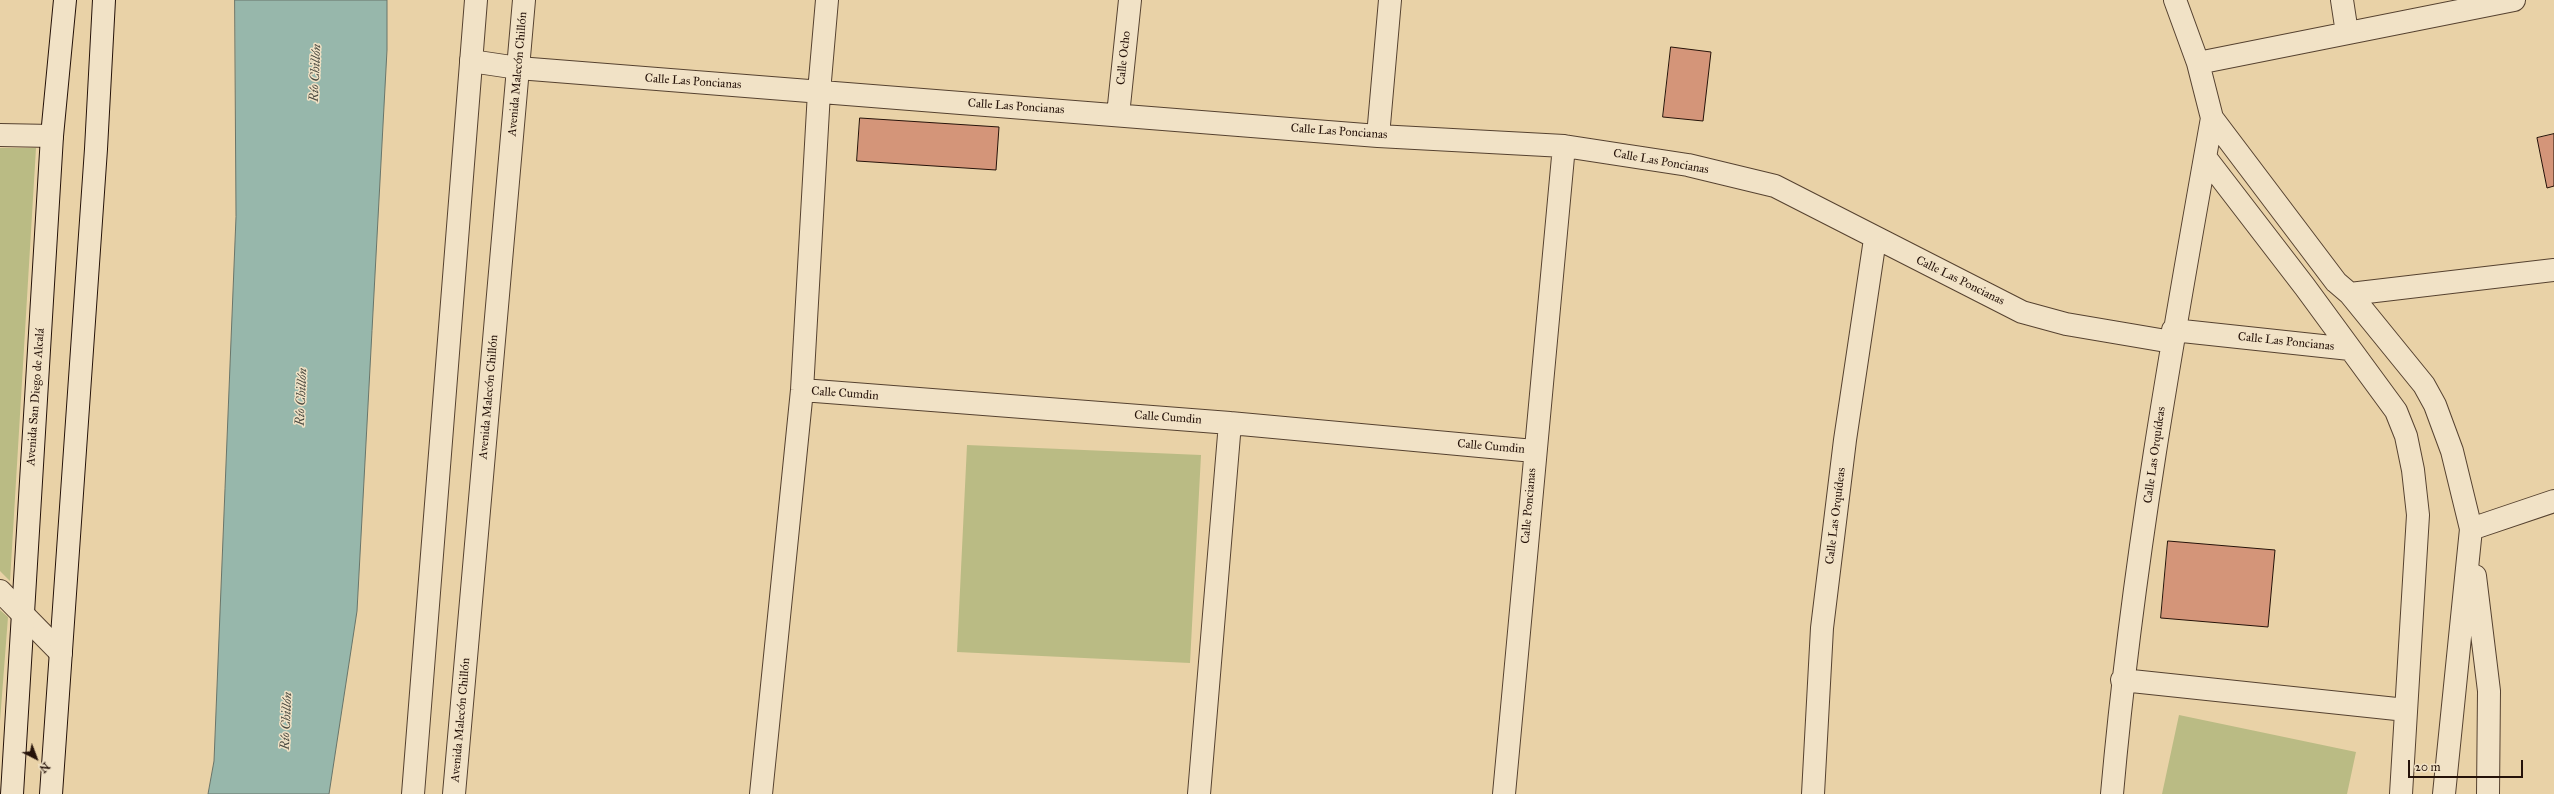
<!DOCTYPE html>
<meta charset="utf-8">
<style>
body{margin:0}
#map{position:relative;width:2554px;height:794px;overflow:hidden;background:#e9d2a7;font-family:"IM FELL Great Primer",serif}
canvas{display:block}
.north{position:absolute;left:16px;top:738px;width:40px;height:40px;-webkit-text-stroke:3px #f1e2c6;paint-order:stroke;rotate:138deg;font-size:11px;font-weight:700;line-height:16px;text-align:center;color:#251209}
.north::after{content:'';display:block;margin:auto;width:14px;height:18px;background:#251209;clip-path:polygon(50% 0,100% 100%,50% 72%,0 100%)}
.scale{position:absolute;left:2408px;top:760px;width:115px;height:18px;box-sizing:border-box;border:2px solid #251209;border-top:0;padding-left:5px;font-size:12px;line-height:14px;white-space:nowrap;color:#251209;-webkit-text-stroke:3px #f1e2c6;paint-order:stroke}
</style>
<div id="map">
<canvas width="2554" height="794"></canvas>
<div class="north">N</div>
<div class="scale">20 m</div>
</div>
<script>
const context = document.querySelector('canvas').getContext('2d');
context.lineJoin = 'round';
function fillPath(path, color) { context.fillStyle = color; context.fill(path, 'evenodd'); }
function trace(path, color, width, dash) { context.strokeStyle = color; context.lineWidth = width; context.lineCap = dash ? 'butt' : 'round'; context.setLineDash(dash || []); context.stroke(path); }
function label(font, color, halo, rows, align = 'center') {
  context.font = font + ' "IM FELL Great Primer",serif'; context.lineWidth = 3; context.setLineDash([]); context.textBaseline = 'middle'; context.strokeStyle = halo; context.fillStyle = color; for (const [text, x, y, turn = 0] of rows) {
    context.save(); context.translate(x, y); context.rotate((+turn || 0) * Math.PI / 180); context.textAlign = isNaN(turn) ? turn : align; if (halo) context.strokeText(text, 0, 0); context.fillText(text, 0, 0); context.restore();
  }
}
fillPath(new Path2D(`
 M0,148h36l-26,433 -10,-10z
 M967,445l234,10 -11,208 -233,-11z
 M0,610l8,7 -8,104z
 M2179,715l177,37 -9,42h-185z`), '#babb84');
const water = new Path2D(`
 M235,0h152v50l-30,561 -28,183h-121l6,-33 22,-544z`);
fillPath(water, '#97b7ab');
trace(water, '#69756a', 1);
const building = new Path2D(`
 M1671,47l40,5 -8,69 -40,-4z
 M860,118l139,9 -3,43 -139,-9z
 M2554,134v52l-7,2 -10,-50z
 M2168,541l107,9 -7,77 -107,-9z`);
fillPath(building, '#d49579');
trace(building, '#251209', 1);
const minor = new Path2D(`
 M2175,0l23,63 14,55 124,164 14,12 74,91 11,20 17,46 19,78 -27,265
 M2342,0l5,33
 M471,61l47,7 860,68 186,10 124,19 87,21 247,126 44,12 106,18
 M2198,63l316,-63
 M1118,115l12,-115
 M0,135l52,1
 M1378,136l12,-136
 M2205,157l100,130 91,124 10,25 7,34 5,45 -17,279
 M2350,294l204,-24
 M2173,330l177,19
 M802,390l428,33 304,28
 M2471,529l83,-28
 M2475,576l14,115 -1,103
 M0,591l61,62
 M2122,680l284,30
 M761,794l41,-404 17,-298 8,-92
 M1199,794l31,-371
 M1504,794l60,-648
 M1813,794l9,-166 23,-188 30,-201
 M2112,794c20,-227 60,-452 100,-676`);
const tertiary = new Path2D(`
 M413,794l63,-794
 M454,794l70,-794`);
const secondary = new Path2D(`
 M12,794l40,-658 13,-136
 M51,794l45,-645 8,-149`);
trace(minor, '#564230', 24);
trace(tertiary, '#564230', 24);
trace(secondary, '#251209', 24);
trace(minor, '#f1e2c6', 22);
trace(tertiary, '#f1e2c6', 22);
trace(secondary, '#f1e2c6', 22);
label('12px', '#251209', '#f1e2c6', [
 ["Calle Ocho",1124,58,-84],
 ["Avenida Malecón Chillón",518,74,-85],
 ["Calle Las Poncianas",693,82,4],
 ["Calle Las Poncianas",1016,107,4],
 ["Calle Las Poncianas",1339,132,4],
 ["Calle Las Poncianas",1661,162,10],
 ["Calle Las Poncianas",1960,281,26],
 ["Calle Las Poncianas",2286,342,6],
 ["Calle Cumdin",845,394,4],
 ["Avenida San Diego de Alcalá",36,397,-86],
 ["Avenida Malecón Chillón",489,397,-85],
 ["Calle Cumdin",1168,418,4],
 ["Calle Cumdin",1491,447,5],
 ["Calle Las Orquídeas",2155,455,-82],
 ["Calle Poncianas",1529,506,-85],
 ["Calle Las Orquídeas",1836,516,-83],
 ["Avenida Malecón Chillón",461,720,-85]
]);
label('italic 13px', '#4d4c42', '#f1e2c6', [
 ["Río Chillón",316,73,-87],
 ["Río Chillón",302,397,-87],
 ["Río Chillón",287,721,-87]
]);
</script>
